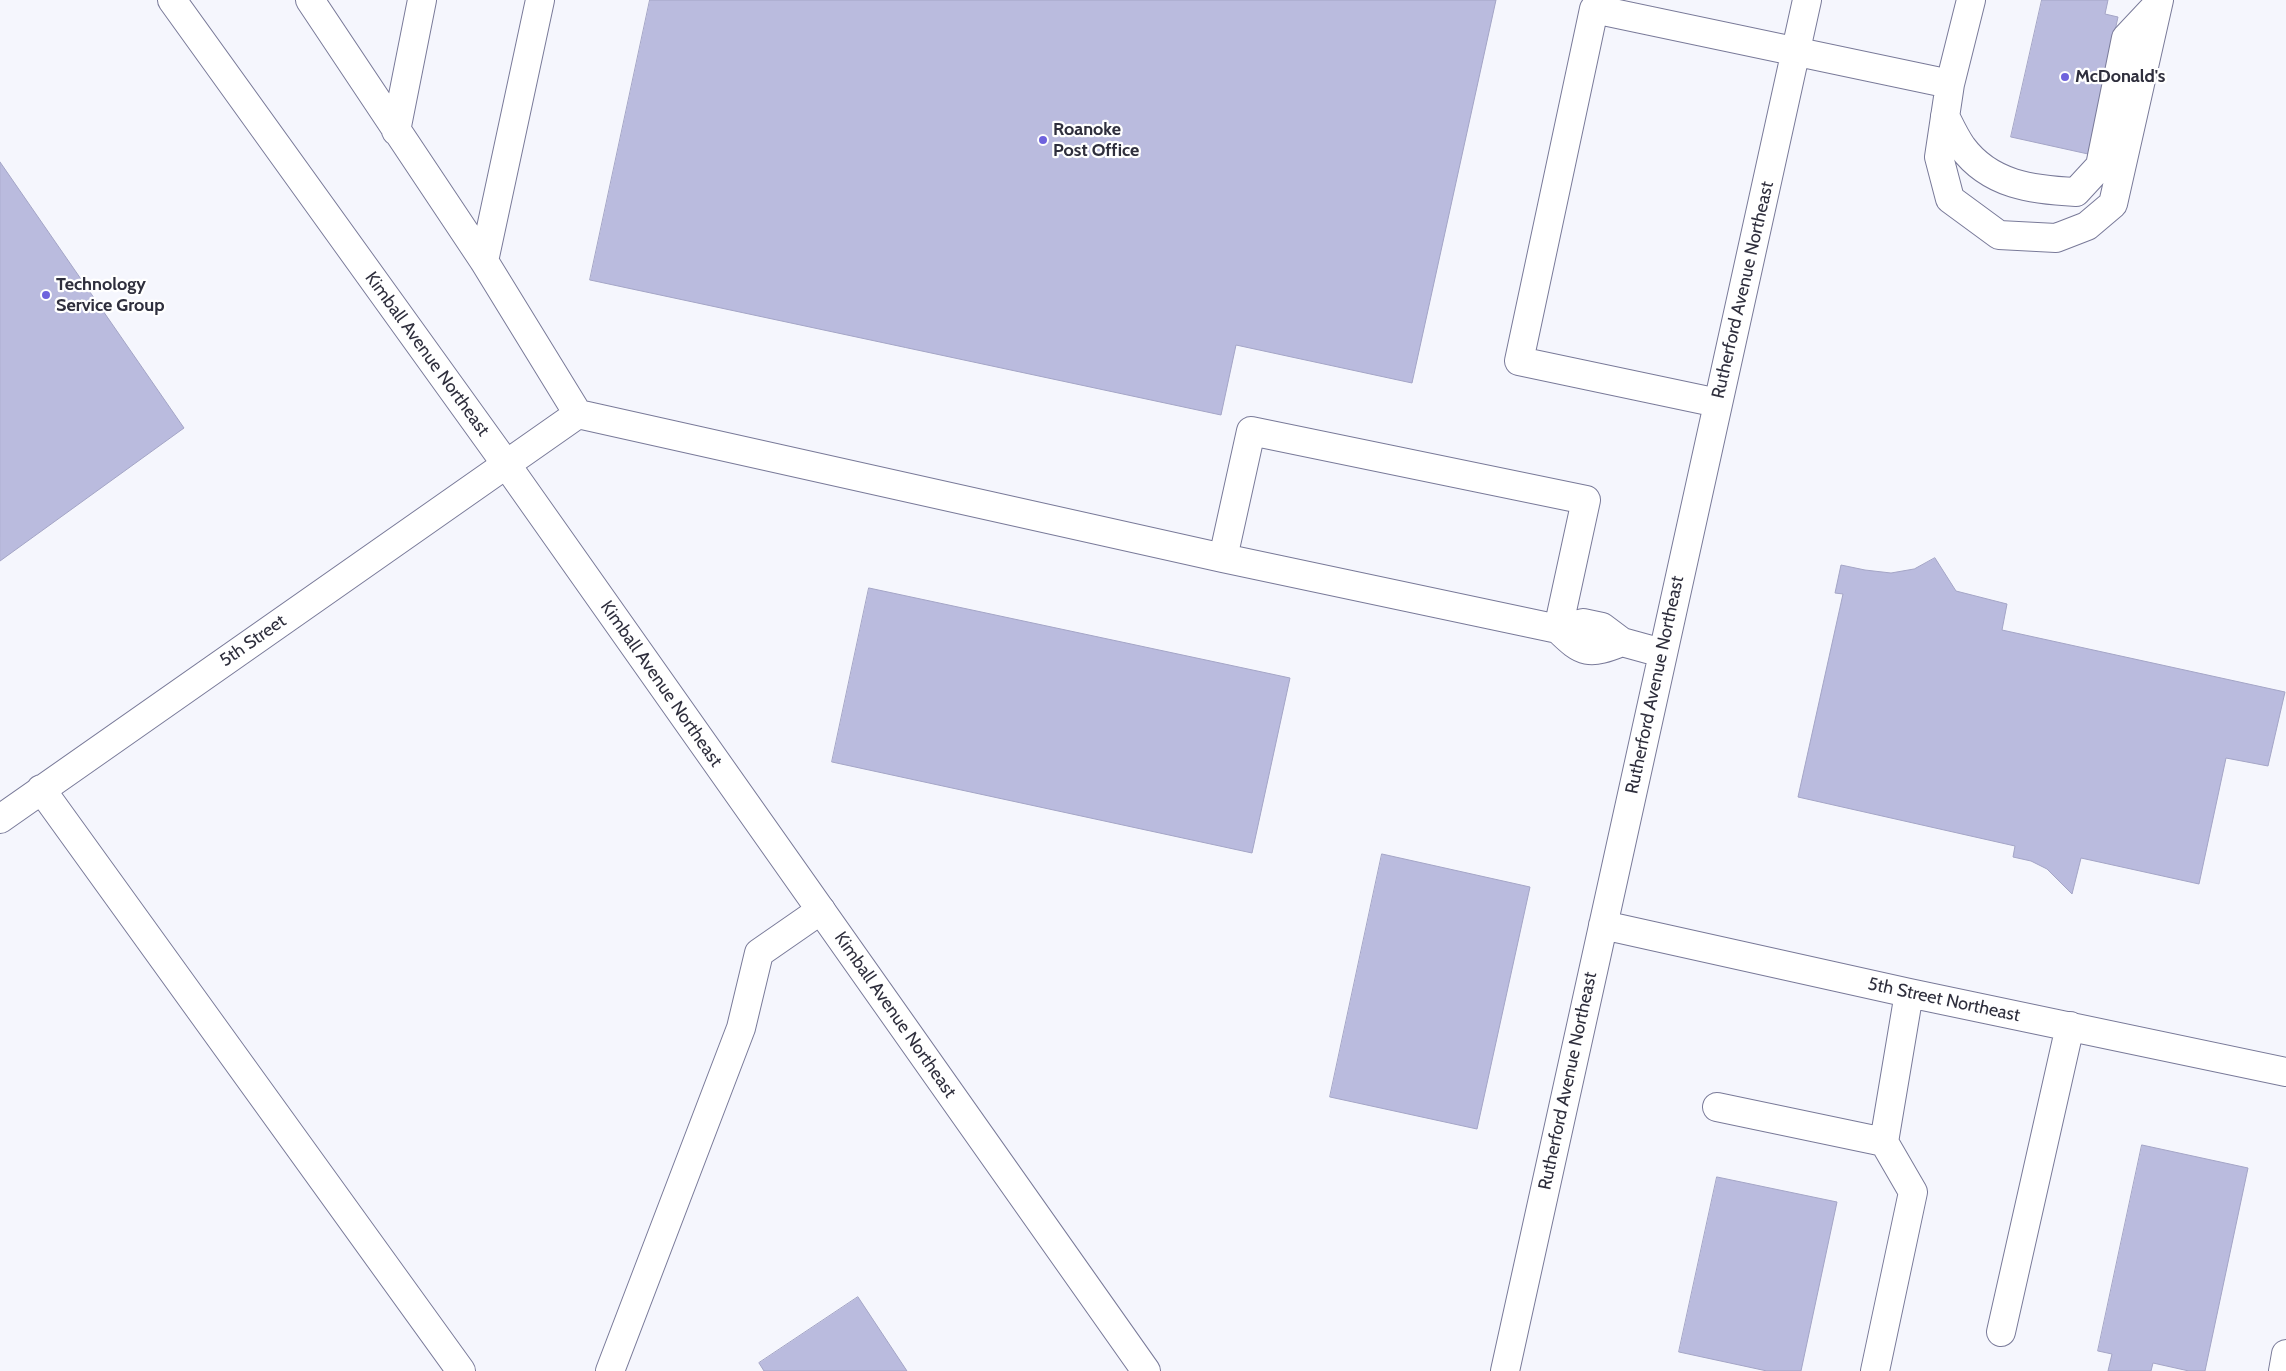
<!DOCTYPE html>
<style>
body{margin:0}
canvas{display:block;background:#f5f6fd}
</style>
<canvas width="2286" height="1371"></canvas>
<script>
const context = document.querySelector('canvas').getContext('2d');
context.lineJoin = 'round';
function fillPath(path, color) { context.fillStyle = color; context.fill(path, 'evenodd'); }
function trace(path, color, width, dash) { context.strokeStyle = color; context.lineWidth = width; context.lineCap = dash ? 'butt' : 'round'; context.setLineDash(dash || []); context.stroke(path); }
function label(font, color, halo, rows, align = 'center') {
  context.font = font + ' Cabin,sans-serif'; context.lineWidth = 4.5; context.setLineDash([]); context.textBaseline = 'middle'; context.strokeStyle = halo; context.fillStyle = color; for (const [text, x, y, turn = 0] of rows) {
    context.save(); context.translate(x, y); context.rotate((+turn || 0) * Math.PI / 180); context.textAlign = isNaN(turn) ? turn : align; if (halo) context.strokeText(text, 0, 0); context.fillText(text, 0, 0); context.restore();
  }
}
const building = new Path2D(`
 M650,0h846l-84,383 -176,-38 -15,70 -631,-135z
 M2042,0h66l-3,14 13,3 -30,137 -77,-17z
 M0,162l184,266 -184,133z
 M1935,558l21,33 51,13 -5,26 283,62 -17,74 -42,-8 -27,126 -118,-26 -9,36 -25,-25 -16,-8 -18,-4 2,-11 -217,-49 45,-203 -8,-1 6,-28 24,5 26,3 23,-4z
 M869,588l421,90 -38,175 -420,-91z
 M1382,854l148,33 -53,242 -147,-32z
 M2142,1145l106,23 -43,203h-16l-36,-8 -2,8h-43l4,-17 -14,-3z
 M1717,1177l120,25 -36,169h-34l-88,-19z
 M858,1297l49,74h-143l-5,-8z`);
fillPath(building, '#babbde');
trace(building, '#a4a5c6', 1);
const minor = new Path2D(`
 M310,0l174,261 94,153
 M1971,0l-21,84 -11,73 11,42 49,36 57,3 31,-12 26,-22 46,-204
 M1945,116c5,10 10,21 17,31 28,38 71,43 114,45l24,-26 26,-128 32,-34
 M396,131l26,-131
 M484,261l56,-261
 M1718,403l-199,-42 75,-352 356,75
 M1223,558l28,-127 335,69 -28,129
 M1558,629c25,25 31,26 64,13
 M41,789l420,582
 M0,819l578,-405 645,144 335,71 25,-6 19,4 20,15 40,11
 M1603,925l306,68 377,79
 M1717,1107l167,35
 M2001,1332l69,-306
 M610,1371l131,-343 18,-75 62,-43
 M1505,1371l302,-1371
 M1875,1371l38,-179 -29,-50 25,-149
 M2283,1371l3,-17`);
const major = new Path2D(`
 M172,0l334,464 640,907`);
trace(minor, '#797a99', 30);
trace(major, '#797a99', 30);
trace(minor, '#fff', 28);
trace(major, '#fff', 28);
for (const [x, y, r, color] of [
 [2065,77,5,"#6e62dd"],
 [1043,140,5,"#6e62dd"],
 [46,295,5,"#6e62dd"]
]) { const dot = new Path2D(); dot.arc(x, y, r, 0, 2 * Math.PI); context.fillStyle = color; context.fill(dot); trace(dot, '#fff', 2); }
label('bold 18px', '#2f2f3d', '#fff', [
 ["McDonald's",2075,77],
 ["Roanoke",1053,130],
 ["Post Office",1053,151],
 ["Technology",56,285],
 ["Service Group",56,306]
], 'left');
label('18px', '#2f2f3d', '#fff', [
 ["Rutherford Avenue Northeast",1743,290,-77],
 ["Kimball Avenue Northeast",427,354,54],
 ["5th Street",253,641,-35],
 ["Kimball Avenue Northeast",661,684,55],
 ["Rutherford Avenue Northeast",1655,685,-78],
 ["5th Street Northeast",1944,1000,12],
 ["Kimball Avenue Northeast",895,1015,55],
 ["Rutherford Avenue Northeast",1568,1081,-78]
]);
</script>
